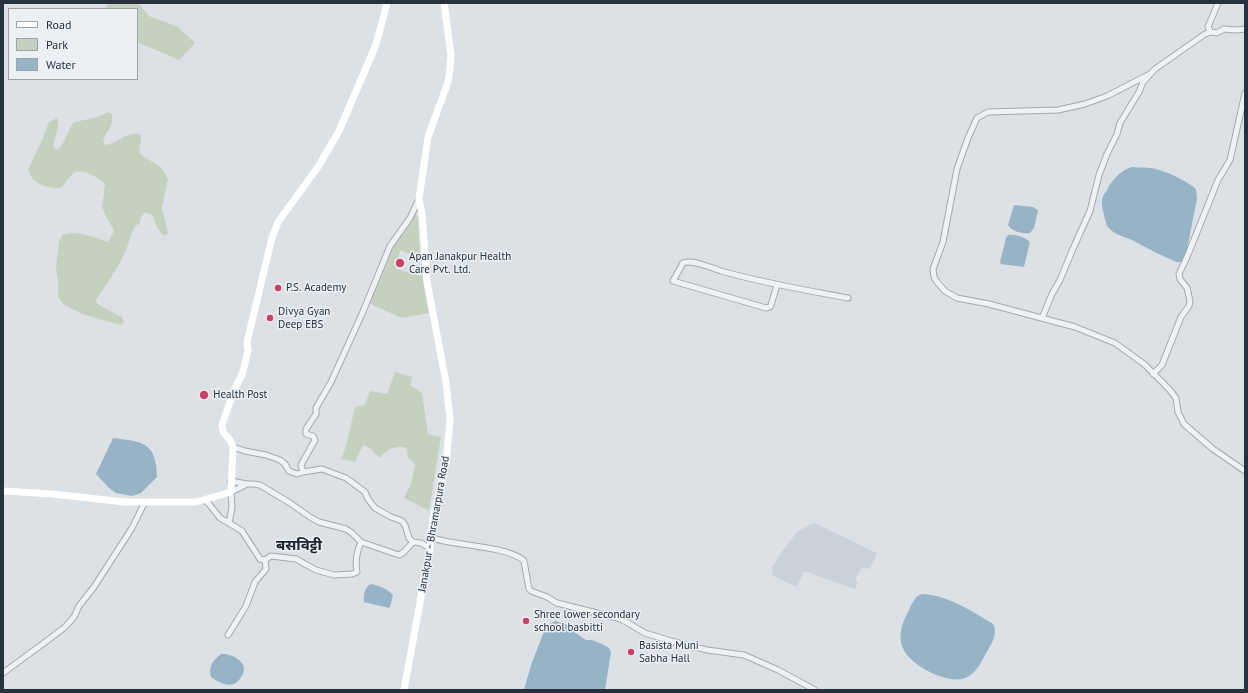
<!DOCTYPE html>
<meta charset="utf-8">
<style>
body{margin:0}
#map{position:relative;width:1248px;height:693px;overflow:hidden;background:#dce1e6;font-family:"PT Sans",sans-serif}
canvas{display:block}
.frame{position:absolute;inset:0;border:4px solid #26313c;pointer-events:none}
.legend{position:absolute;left:8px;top:8px;width:130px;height:72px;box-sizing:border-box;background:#ebf0f4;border:1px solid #9ca4aa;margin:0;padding:5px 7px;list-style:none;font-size:12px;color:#26313c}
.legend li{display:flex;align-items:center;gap:8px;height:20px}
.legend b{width:20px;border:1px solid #9ca4aa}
</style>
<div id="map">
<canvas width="1248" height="693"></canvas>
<div class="frame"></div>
<ul class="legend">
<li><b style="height:5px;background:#fff"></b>Road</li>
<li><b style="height:11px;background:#c5d0be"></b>Park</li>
<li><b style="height:11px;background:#97b4c6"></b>Water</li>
</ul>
</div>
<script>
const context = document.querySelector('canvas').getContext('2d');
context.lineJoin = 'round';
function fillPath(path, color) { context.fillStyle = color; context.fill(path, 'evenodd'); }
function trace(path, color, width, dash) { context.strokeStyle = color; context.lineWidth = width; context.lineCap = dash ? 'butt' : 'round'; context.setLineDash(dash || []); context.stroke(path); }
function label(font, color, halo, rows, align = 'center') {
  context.font = font + ' "PT Sans","Noto Sans Devanagari",sans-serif'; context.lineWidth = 3; context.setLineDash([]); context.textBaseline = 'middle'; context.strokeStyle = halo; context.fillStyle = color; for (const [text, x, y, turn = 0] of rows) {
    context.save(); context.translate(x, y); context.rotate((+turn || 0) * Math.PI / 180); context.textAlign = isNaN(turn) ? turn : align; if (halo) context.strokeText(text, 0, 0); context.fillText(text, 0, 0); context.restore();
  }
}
fillPath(new Path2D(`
 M814,523l63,30 -7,16 -8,-2 -7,13 3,2 -3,7 -51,-18 -7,16 -24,-11 -1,-8 11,-18 15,-19z`), '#cad1d8');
fillPath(new Path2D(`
 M109,3h29l11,13 29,11 17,16 -16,17 -42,-18v-33h-32z
 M109,112l3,2c2,14 -6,16 -9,27l2,4c16,-2 18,-13 35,-11 3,7 -2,13 0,20l22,14 6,11 -6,29 6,25 -3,3c-7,-4 -9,-12 -12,-20l-8,-4 -5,7v5l-4,1c-6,9 -7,20 -12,29 -8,17 -18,31 -28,46l1,4 25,13 2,5 -3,3 -36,-10 -22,-11 -5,-8v-16l-2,-12 3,-26 3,-7c16,-5 31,2 46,7l6,-11 -12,-23 3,-24c-4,-4 -8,-6 -13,-9 -18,-9 -20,0 -31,13 -12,1 -29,-4 -33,-18l14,-30 7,-18 8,-4c5,10 -5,21 -3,30l4,2c8,-8 9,-19 16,-28l20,-4z
 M415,211l3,9 2,38 -20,-8 -4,19 26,7 7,37 -27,5 -32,-14 6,-22 15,-34z
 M395,372l17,5 -2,8 12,8 6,41 13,3 -12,74 -25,-13 7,-14 4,-20 -7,-7 -1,-9c-11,-3 -21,1 -27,10l-10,-10 -7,-3 -8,17 -14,-3 5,-13 9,-39 10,-2 5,-14 17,3z`), '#c5d0be');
fillPath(new Path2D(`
 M1133,167c6,1 11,0 16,1 14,1 36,12 47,21l1,10 -11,55c-3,6 -4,9 -10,8 -15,-7 -30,-14 -44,-22 -9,-4 -18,-5 -24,-13 -2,-2 -7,-23 -6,-26 0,-4 3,-8 5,-11 4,-9 16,-22 26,-23z
 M1014,205l19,2 5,3 -4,18 -4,5c-7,1 -18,-1 -22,-8z
 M1008,235c7,-1 17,2 22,7l-6,25 -23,-3 -1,-2 6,-24z
 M113,438c31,4 43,4 44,39l-16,16 -9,3 -16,-3 -7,-5 -13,-14z
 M371,584c9,2 17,5 22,11l-3,12 -1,1 -25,-6c-1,-7 1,-15 7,-18z
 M922,594c25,1 50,17 71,30 6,10 -3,22 -8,31 -5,10 -11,21 -23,24 -19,4 -59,-17 -61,-37 -2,-11 3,-23 8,-32 3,-7 6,-14 13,-16z
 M556,621l11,4 3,4 16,11h6l10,4 7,4 2,4 -6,38h-81l7,-25 14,-36 6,-6z
 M221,654c8,-1 22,5 23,14 0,3 -1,7 -3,9 -7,13 -20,7 -30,0 -3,-10 2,-17 10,-23z`), '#97b4c6');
const street = new Path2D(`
 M1211,32l-3,-5 10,-24
 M1148,75l-41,21 -22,8 -27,6 -70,2 -11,6 -9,20 -11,31 -14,73 -10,27 1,8 3,5 8,9 12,7 32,6 86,23 40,16 29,21 25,25 7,9 2,14 6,12 29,25 32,22
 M777,285l-6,20 -1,2 -4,1 -93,-27 10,-18c9,-4 29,5 38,8 42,12 84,19 127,27
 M1042,318l10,-24 8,-14 12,-29 18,-40 9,-36 8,-21 10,-20 3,-11 19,-31 4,-10 12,-13 50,-35 6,-2 6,1 7,-4 12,1 9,-1
 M1153,374l9,-9 19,-48 8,-11 1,-5 -3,-13 -7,-9 -1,-5 8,-17 31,-77 12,-20 15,-67
 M233,447l12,4 21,4 14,5 5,4 4,7 8,3 6,-2 19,-3 24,9 19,14 3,7 7,9 16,9 11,4 3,4 4,13 4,4
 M303,472l-2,-7 14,-25 -2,-4 -7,-2v-5l10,-15v-6l15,-26 31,-68 28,-68 20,-28 9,-19
 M231,481l16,3h7l6,1 30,18 20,14 9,5 27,7 6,4 9,9 38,13 5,-3 9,-10 8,1 9,5
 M247,484l-16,8 1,16 -3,15 13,8 18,28 5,1 6,-4 25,3 20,11 18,5 18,-1 5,-2c-2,-10 0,-21 4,-30
 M204,500l5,4 11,14 9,5
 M431,538c6,1 12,3 18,4 17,3 64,7 75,19l5,28 2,2 16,6 10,6 64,16 24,14 26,8 36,9 37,5 34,15 37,20
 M228,635l18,-29 9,-24 11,-13 -1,-9
 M3,673l45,-33 17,-13 9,-10 5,-11 15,-19 38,-59 13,-26`);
trace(street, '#a2a9b0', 7);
trace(street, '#eff2f5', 5);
trace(new Path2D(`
 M3,491l49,3 73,8h71l35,-10 2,-45 -3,-7 -7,-8 -1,-7 13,-37 7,-13 6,-24 -1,-9 25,-104 6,-16 40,-55 21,-36 36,-84 8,-28 4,-16
 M404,690l26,-142 3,-30 13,-55 4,-43 -4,-38 -19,-100 -5,-69 -3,-14 9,-62 20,-55 2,-13 1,-14 -7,-52`), '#fff', 7);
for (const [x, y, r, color] of [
 [400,263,5,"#cb4268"],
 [278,288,4,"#cb4268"],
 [270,318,4,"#cb4268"],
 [204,395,5,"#cb4268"],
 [526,621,4,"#cb4268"],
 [631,652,4,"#cb4268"]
]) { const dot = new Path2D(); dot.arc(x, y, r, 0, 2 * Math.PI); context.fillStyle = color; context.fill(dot); trace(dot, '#ebf0f4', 1.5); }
label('11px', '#26313c', '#ebf0f4', [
 ["Apan Janakpur Health",409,257],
 ["Care Pvt. Ltd.",409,270],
 ["P.S. Academy",286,288],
 ["Divya Gyan",278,312],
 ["Deep EBS",278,325],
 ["Health Post",213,395],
 ["Shree lower secondary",534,615],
 ["school basbitti",534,628],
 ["Basista Muni",639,646],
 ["Sabha Hall",639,659]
], 'left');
label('11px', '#26313c', '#ebf0f4', [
 ["Janakpur - Bhramarpura Road",434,524,-80]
]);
label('bold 15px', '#19222d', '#ebf0f4', [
 ["बसविट्टी",299,546]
]);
</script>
